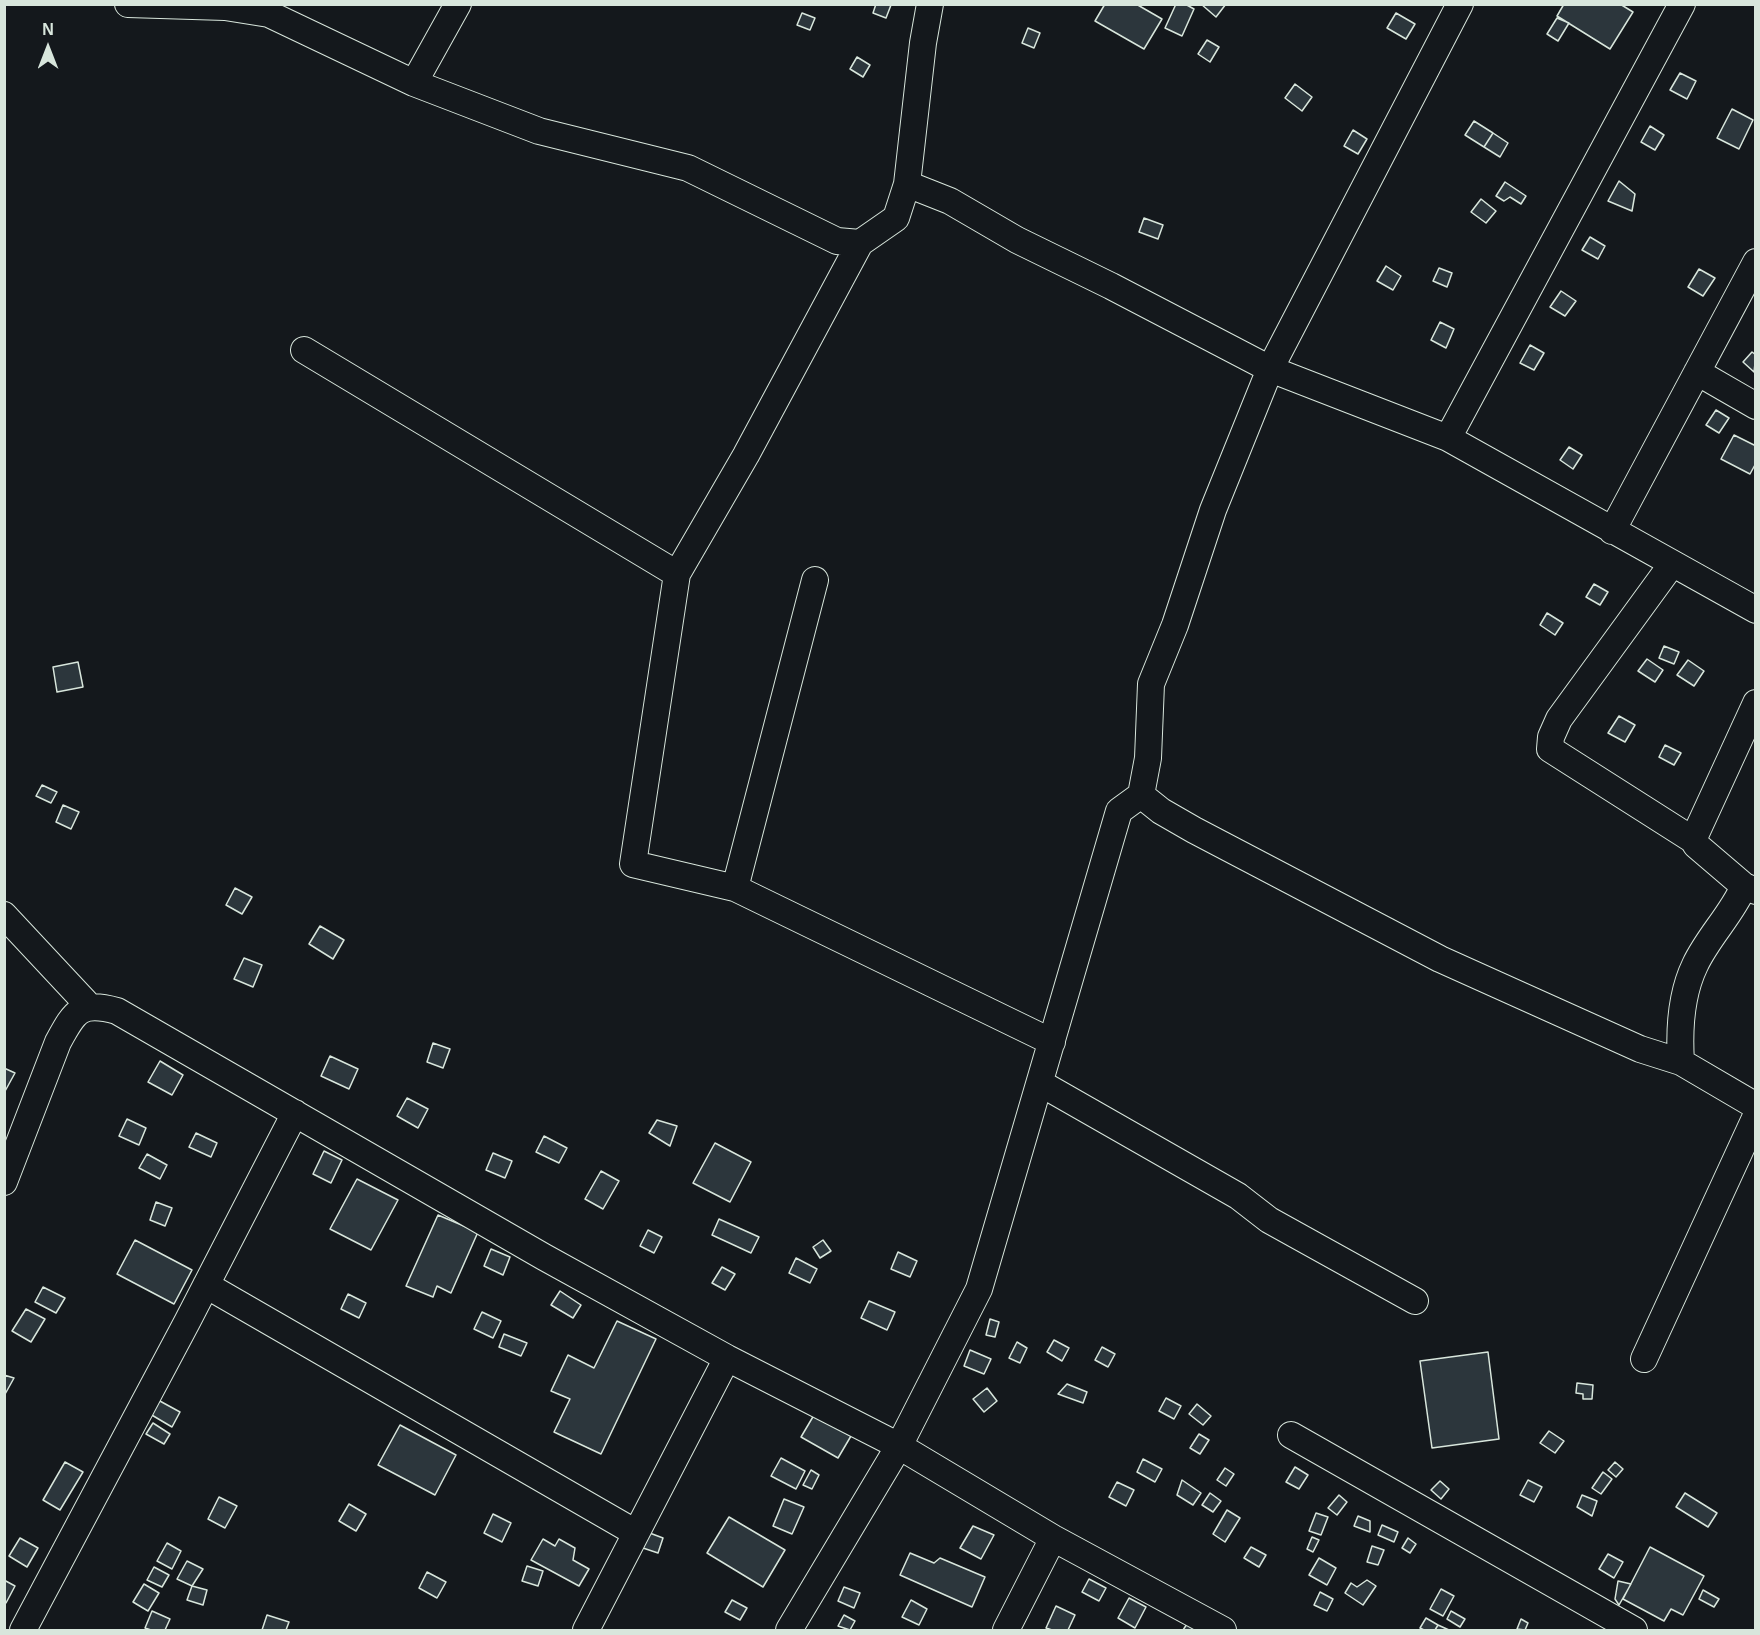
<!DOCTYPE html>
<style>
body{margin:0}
#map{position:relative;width:1760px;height:1635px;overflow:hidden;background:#14181c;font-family:Helvetica,sans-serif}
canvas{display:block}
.frame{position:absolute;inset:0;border:6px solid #d8e6dc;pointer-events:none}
.north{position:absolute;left:18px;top:18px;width:60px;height:60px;-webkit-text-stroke:4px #14181c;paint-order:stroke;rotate:0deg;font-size:16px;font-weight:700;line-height:24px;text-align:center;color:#d8e6dc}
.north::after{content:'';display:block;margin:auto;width:21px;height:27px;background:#d8e6dc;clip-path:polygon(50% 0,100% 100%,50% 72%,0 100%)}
</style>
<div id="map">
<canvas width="1760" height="1635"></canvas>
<div class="frame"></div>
<div class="north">N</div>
</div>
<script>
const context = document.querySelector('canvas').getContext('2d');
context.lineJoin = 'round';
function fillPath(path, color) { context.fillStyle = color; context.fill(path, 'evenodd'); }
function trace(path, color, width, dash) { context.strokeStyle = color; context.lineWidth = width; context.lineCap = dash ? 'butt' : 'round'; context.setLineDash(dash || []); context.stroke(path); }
const building = new Path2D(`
 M876,4l15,1 -5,13 -13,-5z
 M1105,4h31l26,15 -18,30 -49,-28z
 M1176,4h9l9,5 -12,27 -17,-8z
 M1201,4h25l-10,13z
 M1564,4h56l13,8 -23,37 -53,-33z
 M802,13l13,5 -5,12 -13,-5z
 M1396,13l19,11 -9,15 -19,-11z
 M1557,18l12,5 -11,18 -11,-7z
 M1028,28l12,5 -6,15 -12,-5z
 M1207,40l12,7 -9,15 -12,-8z
 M857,57l13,8 -7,12 -13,-8z
 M1680,73l16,8 -9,18 -17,-9z
 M1295,84l17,13 -10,14 -17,-13z
 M1732,109l21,11 -14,29 -22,-11z
 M1474,121l19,12 -9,14 -19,-12z
 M1650,126l14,9 -9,15 -14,-8z
 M1353,130l14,9 -9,15 -14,-8z
 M1493,133l15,10 -8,14 -16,-10z
 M1619,181l16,13 -3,17 -24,-10z
 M1505,182l21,14 -5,8 -11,-7 -6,4 -8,-5z
 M1481,199l15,12 -10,12 -15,-11z
 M1144,218l19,7 -5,14 -19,-7z
 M1590,237l15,9 -7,13 -16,-9z
 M1386,266l15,10 -8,14 -16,-9z
 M1439,268l13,5 -5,14 -14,-6z
 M1699,269l16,9 -12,18 -15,-9z
 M1561,291l15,10 -11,15 -15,-9z
 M1440,322l14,7 -8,19 -15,-8z
 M1530,345l14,8 -10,17 -14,-7z
 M1752,352l4,3 -2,17 -11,-10z
 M1716,410l13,8 -10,15 -13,-8z
 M1734,435l22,11v17l-6,11 -29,-15z
 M1569,447l13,8 -9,14 -13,-9z
 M1594,584l14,8 -8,13 -14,-8z
 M1547,613l16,10 -8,12 -15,-10z
 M1664,646l15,6 -5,12 -15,-6z
 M1647,659l16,11 -8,12 -17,-11z
 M1688,660l16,11 -10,15 -17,-11z
 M78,662l5,25 -26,5 -4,-25z
 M1619,716l16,9 -10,17 -17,-9z
 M1665,745l16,8 -7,12 -15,-8z
 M42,785l15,7 -6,11 -15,-7z
 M63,805l16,7 -8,17 -15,-7z
 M235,888l17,9 -10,17 -16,-9z
 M320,926l24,14 -11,19 -24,-15z
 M244,958l18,7 -9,22 -19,-8z
 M433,1043l17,6 -7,19 -16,-6z
 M330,1056l28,13 -9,20 -28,-13z
 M160,1061l23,14 -11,20 -24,-13z
 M4,1068l11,5 -11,20z
 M407,1098l21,11 -10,19 -21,-12z
 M127,1119l19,9 -7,17 -20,-9z
 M657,1120l20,6 -7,20 -21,-13z
 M196,1133l21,10 -6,14 -22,-10z
 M544,1136l23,12 -8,15 -23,-11z
 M715,1143l36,19 -21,40 -37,-19z
 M324,1151l18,9 -11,23 -18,-9z
 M493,1153l19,8 -7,17 -19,-8z
 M147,1154l20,11 -7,14 -21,-11z
 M601,1171l18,10 -16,28 -18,-10z
 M357,1179l41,21 -27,50 -41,-21z
 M156,1202l16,6 -7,18 -15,-6z
 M438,1215l40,17 -27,61 -14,-7 -4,11 -27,-11z
 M719,1219l40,18 -8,16 -39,-18z
 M648,1230l14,7 -8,16 -14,-7z
 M135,1240l57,30 -18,34 -57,-30z
 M823,1240l8,11 -11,7 -7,-11z
 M491,1249l19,8 -7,18 -19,-9z
 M898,1252l19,9 -7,16 -19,-8z
 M796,1258l21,11 -7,14 -21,-10z
 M722,1267l13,7 -10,16 -13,-7z
 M43,1287l22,11 -9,15 -21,-11z
 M560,1291l21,14 -8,13 -22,-13z
 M348,1294l18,9 -7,15 -18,-9z
 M869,1301l26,11 -8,18 -26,-12z
 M26,1309l19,10 -14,23 -19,-11z
 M482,1312l19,9 -8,17 -19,-9z
 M990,1319l9,3 -4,15 -9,-2z
 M617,1321l39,18 -55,115 -47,-22 16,-33 -19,-8 17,-36 26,13z
 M504,1334l23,9 -6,13 -22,-9z
 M1054,1340l15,8 -7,13 -15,-9z
 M1017,1342l10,6 -7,15 -11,-5z
 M1102,1347l13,7 -7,13 -13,-7z
 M970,1350l21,9 -7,15 -20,-8z
 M1488,1352l11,87 -67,9 -12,-87z
 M4,1375l10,3 -10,18z
 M1577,1383l16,2 -1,14h-9v-5l-7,-1z
 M1067,1384l20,8 -4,11 -25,-9z
 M987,1388l10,13 -13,11 -11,-13z
 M1166,1398l15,8 -7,13 -15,-8z
 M158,1400l22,12 -8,15 -22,-13z
 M1197,1404l14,12 -8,9 -14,-11z
 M814,1415l37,21 -13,22 -37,-21z
 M153,1423l17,11 -6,10 -18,-10z
 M400,1425l56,30 -21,40 -57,-30z
 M1549,1431l15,10 -9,12 -15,-10z
 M1199,1434l10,6 -9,14 -10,-6z
 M781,1458l24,13 -9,18 -25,-13z
 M1143,1459l19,10 -7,13 -18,-10z
 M65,1462l18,10 -23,38 -17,-10z
 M1615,1462l8,7 -7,8 -8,-7z
 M1295,1467l13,8 -9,14 -13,-7z
 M1225,1468l9,6 -8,12 -9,-6z
 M811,1470l8,5 -7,14 -9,-4z
 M1603,1472l9,7 -11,15 -9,-6z
 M1182,1480l19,13 -8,12 -16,-10z
 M1528,1480l14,7 -8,15 -14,-7z
 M1440,1481l9,8 -8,10 -10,-9z
 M1117,1482l17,8 -8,16 -17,-9z
 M1210,1493l11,8 -8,11 -11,-7z
 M1685,1493l32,20 -9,14 -32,-20z
 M1339,1495l8,7 -10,13 -9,-7z
 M1582,1495l15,6 -5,15 -15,-9z
 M219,1497l18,9 -12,22 -17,-9z
 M784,1499l20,8 -12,27 -19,-8z
 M349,1504l17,10 -10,17 -17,-10z
 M1227,1510l13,8 -15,24 -12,-8z
 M1316,1513l12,4 -7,18 -12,-4z
 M493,1514l18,9 -9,19 -18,-9z
 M1358,1516l12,5v11l-16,-6z
 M729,1517l56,33 -22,37 -56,-34z
 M1382,1525l16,7 -4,10 -16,-7z
 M973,1526l21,9 -13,24 -21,-11z
 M647,1532l16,6 -5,15 -15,-5z
 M1312,1537l7,3 -6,12 -6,-3z
 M20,1538l18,10 -11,19 -18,-11z
 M1408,1538l8,6 -6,9 -8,-5z
 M543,1539l12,7 4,-7 16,9 -2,12 16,9 -10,17 -48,-26z
 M167,1543l14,8 -9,18 -15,-8z
 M1372,1546l12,4 -6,15 -11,-3z
 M1251,1547l15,8 -7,12 -15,-9z
 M1650,1547l54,29 -21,39 -12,-6 -7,12 -41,-22z
 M910,1553l24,10 6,-5 45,19 -13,30 -72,-32z
 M1608,1554l15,8 -9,16 -15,-9z
 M1319,1558l17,10 -9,17 -18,-10z
 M187,1561l16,8 -11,17 -15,-7z
 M527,1566l16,5 -5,15 -16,-5z
 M154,1567l15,8 -7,12 -15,-7z
 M427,1572l19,10 -9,16 -18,-10z
 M1089,1579l17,9 -7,13 -17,-9z
 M4,1580l11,6 -9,17h-2z
 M1367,1580l9,6 -13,19 -18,-12 6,-10 6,4z
 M1618,1581l13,3 -12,21 -4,-6z
 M144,1584l15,9 -11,18 -15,-9z
 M192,1586l15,4 -4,15 -16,-5z
 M844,1587l16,6 -6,15 -16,-7z
 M1441,1589l13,7 -11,20 -13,-7z
 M1703,1590l16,9 -5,8 -15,-8z
 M1320,1592l13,7 -6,12 -13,-6z
 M1129,1598l17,9 -11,21 -17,-10z
 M732,1600l15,8 -7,12 -15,-8z
 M911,1600l16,9 -8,16 -17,-8z
 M1056,1606l19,9 -7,15h-16l-6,-2z
 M152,1611l18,8 -5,11h-14l-6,-2z
 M1451,1611l14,8 -5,8 -13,-8z
 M267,1615l22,7 -3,8h-24z
 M844,1615l11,6 -5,9 -12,-4z
 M1426,1618l12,7 -3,5h-11l-4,-2z
 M1521,1619l7,4 -3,7 -8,-1z
 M1187,1624l10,6h-14z
 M1438,1625l11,5h-14z`);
fillPath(building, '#2c363c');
trace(building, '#d8e6dc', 1.5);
const minor = new Path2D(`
 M128,4l97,3 44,7 145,69 125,48 149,37 149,73 23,2 36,-25 11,-34 16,-141 7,-39
 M1460,4l-190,365 -57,141 -38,115 -24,59 -3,74 -7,37 20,16 33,19 246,129 200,90 41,13 75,44
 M414,83l44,-79
 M907,184l43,17 67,39 94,46 159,83 178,69 308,172
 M860,243l-114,212 -69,119 -44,290 102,24 317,154
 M304,350l373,224
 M1697,372l59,34
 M1448,438l234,-434
 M1612,531l144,-269
 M1672,564l-113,155 -8,18 -1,12 143,91
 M1744,886l-48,-41 -3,-5 63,-137
 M735,888l80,-308
 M4,915l85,91
 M1681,1062c-2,-31 0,-68 14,-97 13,-28 37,-51 49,-79l12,5
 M1040,1083l198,113 31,24 146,81
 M4,1182l54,-140c17,-31 22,-41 59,-31l427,246 183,101 172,88 154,92 170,92
 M206,1285l430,248
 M1644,1359l112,-243
 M1291,1435l343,195
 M23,1630l164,-308 108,-209
 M586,1630l141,-272
 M789,1630l110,-184 80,-157 140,-478 22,-16
 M1006,1630l47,-92`);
trace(minor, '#d8e6dc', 28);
trace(minor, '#14181c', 26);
</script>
